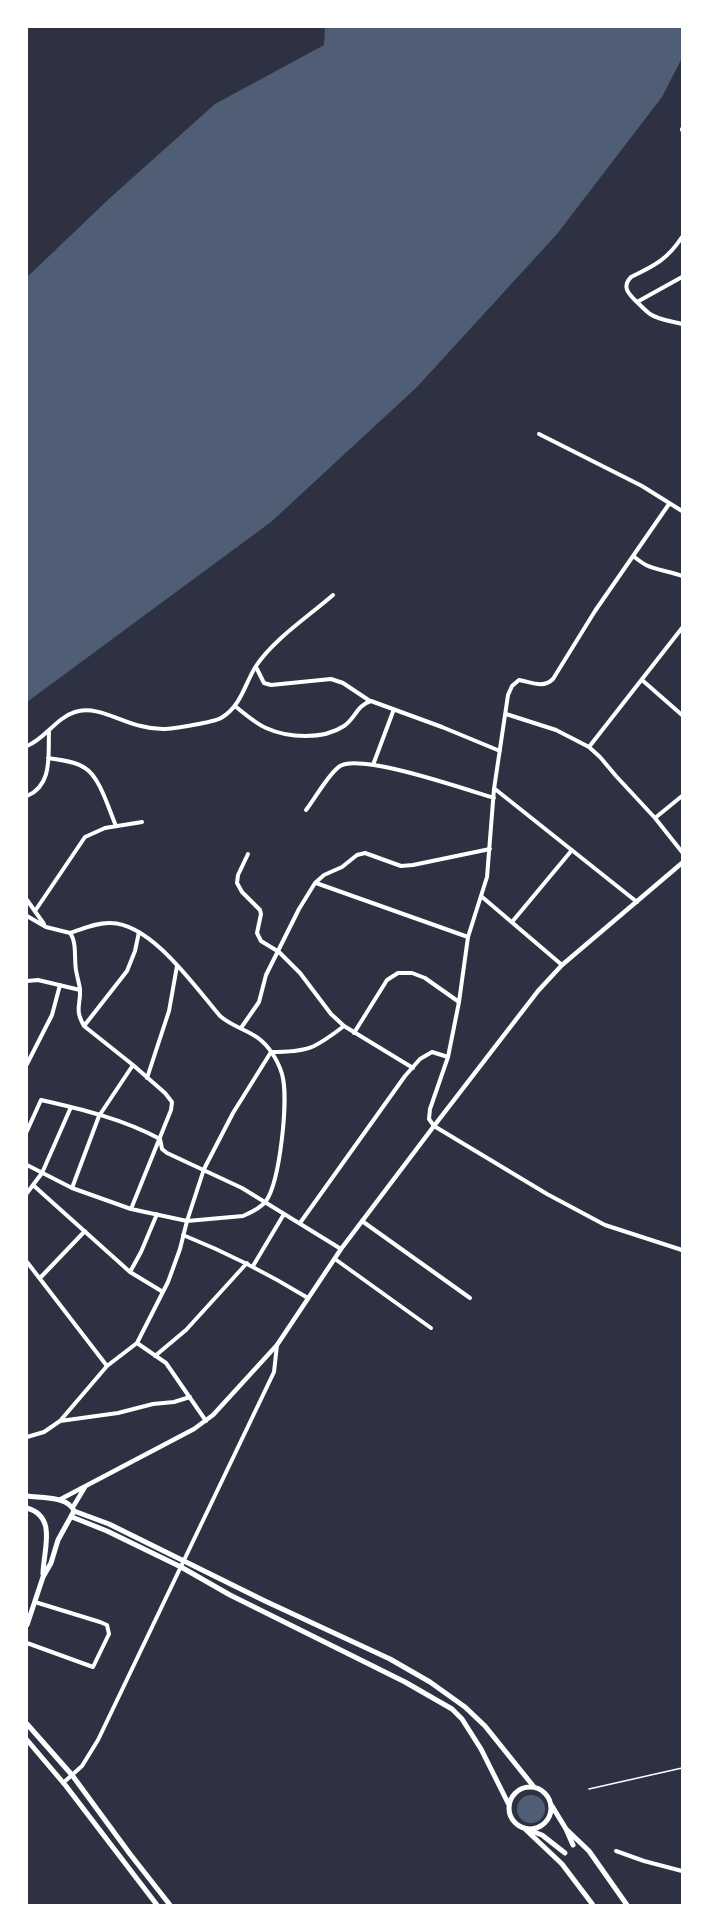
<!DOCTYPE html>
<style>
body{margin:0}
#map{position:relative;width:709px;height:1932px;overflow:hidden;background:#2d3142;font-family:"PT Sans Narrow",sans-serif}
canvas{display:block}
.frame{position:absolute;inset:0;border:28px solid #fff;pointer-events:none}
</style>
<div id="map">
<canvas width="709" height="1932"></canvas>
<div class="frame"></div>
</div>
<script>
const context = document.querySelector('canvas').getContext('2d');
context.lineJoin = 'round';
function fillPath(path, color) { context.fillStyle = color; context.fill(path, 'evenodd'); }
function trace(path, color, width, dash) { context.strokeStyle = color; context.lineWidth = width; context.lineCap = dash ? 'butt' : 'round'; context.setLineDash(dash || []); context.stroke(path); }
fillPath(new Path2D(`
 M325,27h357v31l-20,39 -105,137 -140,153 -146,135 -244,180v-425l84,-80 104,-93 109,-59z
 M517 1809a14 14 0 1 1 28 0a14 14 0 1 1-28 0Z`), '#4f5d75');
trace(new Path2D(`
 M589,1789l93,-21`), '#fff', 1.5);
trace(new Path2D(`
 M682,129v1
 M682,237c-14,22 -28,29 -51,40 -11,11 0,19 8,27 3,3 7,7 11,10 9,6 21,7 32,10
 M637,302l45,-25
 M539,434l103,52 40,25
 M669,504l-74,107 -42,68c-10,10 -22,3 -34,1l-7,6 -4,9 -14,94 -7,88 -19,60 -9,65 -11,55 -18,52 -1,10 5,7 113,68 58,31 77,25
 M633,556c4,3 9,7 13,9 12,6 24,6 36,11
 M256,667l8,16 7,2 60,-6 12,4 27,18
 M642,680l40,35
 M235,706c10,8 20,17 31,22 22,10 57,12 78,-2 11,-7 13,-21 27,-25l71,26 58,24
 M506,714l50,16 33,17 11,10 16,19 39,42 27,34
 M27,746c18,-7 29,-28 48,-34 21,-7 46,10 66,14 7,2 15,3 22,3 10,0 51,-7 58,-11 20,-11 24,-35 35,-52 18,-27 53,-50 77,-71
 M589,747l93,-119
 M48,758c12,2 27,3 37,10 15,9 24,42 31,58
 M373,765l21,-56
 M495,789l142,113
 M27,796c26,-11 21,-41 22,-64
 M306,810c9,-11 22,-36 34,-44 21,-13 127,24 154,32
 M655,818l27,-22
 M248,854l-10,21 -1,8 5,9 18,18 1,4 -4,19 4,8 18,11 21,21 31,41 13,12 69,42
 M316,883l152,54
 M481,896l81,69
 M27,900l17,24
 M35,911l50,-74 20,-9 37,-6
 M27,916l19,11 24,6c7,9 4,26 6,37 1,6 3,13 4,19 1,17 -6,19 4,37l49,39 -34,51 -27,72
 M512,922l60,-72
 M27,981l11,-1 42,10
 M84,1026l43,-55 8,-20 4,-19
 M241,1028l18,-26 7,-27 33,-66 16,-26 9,-8 18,-8 15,-12 8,-2 36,13 12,-1 77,-16
 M354,1033l33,-53 11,-7h14l13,5 34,24
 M27,1064l25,-49 8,-30
 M147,1078l22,-67 8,-45
 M27,1131l14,-31c40,9 82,19 119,39l2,10 5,4 75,35 99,61
 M27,1165l45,23 59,21 56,12 56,-5c7,-3 18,-8 23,-15 14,-20 23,-103 16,-127 -2,-7 -6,-15 -10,-21 -16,-24 -33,-21 -52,-37 -25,-29 -68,-92 -109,-93 -14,-1 -28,6 -41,10
 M33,1185l97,87 33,20
 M27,1193l15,-20 29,-66
 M131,1209l40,-99 1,-8 -7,-9 -32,-28
 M362,1221l108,77
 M300,1223l105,-147 15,-17 12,-7 16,5
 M183,1235c45,18 84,38 125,63
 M335,1259l96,69
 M27,1262l80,104
 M253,1266l31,-52
 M130,1272l11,-20 16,-38
 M40,1278l45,-47
 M137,1343l29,20 40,58
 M155,1356l31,-26 61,-67
 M60,1421l58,-8 35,-9 21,-2 16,-5
 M27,1437l17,-5 16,-11 47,-55 30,-23 31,-61 12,-33 7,-28 17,-52 29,-56 38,-61c37,0 43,-3 73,-26
 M27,1643l66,24 16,-33 -2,-9 -7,-3 -65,-20
 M63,1783l19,-17 16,-26 176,-368 3,-27
 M616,1851l28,10 38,10`), '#fff', 4);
trace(new Path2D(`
 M59,1500l135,-71 19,-14 64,-70 64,-96 93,-123 104,-135 24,-26 120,-102
 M73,1507l12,-20`), '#fff', 4.5);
trace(new Path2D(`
 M552,1806l14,23 7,16
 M526,1829l16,6 23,18
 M566,1829l23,22 38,54`), '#fff', 5);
trace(new Path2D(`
 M27,1496c14,2 41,0 47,15l-16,29 -7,23 -8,14 -16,48
 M27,1508c31,9 16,43 16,66
 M74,1511l35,13 156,77 125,58 40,23 35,25 20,19 49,61
 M72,1517l35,14 74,36 49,28 175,87 47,27 10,10 19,30 28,56
 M27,1724l45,51 58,79 40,51
 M27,1740l39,46 91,119
 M509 1808a21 21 0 1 1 42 0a21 21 0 1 1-42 0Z
 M524,1828l38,36 31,41`), '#fff', 5);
</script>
